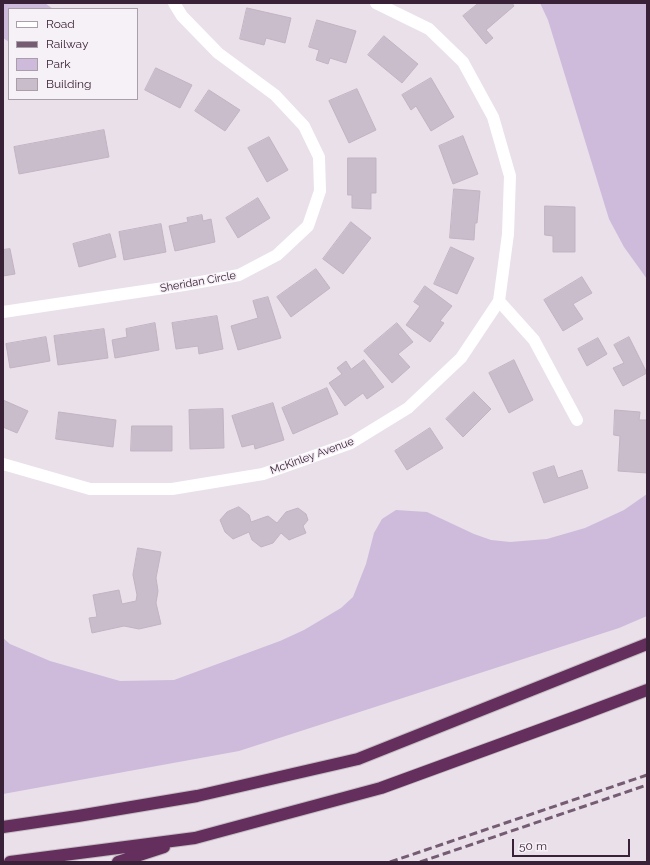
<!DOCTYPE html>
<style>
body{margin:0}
#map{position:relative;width:650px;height:865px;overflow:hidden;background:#e9e0ea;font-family:Raleway,sans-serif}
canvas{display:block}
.frame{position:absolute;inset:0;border:4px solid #392237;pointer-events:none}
.legend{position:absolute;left:8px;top:8px;width:130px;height:92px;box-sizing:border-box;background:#f6f0f7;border:1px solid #aa9eaa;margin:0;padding:5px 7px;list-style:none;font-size:12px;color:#392237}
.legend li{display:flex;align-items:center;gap:8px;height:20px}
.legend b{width:20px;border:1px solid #aa9eaa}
.scale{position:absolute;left:512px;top:839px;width:118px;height:18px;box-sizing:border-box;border:2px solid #392237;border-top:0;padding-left:5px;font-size:12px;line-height:14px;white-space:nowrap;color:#392237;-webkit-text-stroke:3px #f6f0f7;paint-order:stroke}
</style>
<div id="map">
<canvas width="650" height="865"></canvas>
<div class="frame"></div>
<ul class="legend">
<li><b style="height:5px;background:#fff"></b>Road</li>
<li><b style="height:5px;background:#755c73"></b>Railway</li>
<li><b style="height:11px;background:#cebada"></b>Park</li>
<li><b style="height:11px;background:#c9bccb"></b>Building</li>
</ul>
<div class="scale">50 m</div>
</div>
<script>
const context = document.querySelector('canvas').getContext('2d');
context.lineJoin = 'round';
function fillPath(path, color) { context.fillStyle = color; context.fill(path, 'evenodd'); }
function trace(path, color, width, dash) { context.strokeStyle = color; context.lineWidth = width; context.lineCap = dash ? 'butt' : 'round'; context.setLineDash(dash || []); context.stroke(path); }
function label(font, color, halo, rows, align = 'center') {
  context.font = font + ' Raleway,sans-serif'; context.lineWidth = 3; context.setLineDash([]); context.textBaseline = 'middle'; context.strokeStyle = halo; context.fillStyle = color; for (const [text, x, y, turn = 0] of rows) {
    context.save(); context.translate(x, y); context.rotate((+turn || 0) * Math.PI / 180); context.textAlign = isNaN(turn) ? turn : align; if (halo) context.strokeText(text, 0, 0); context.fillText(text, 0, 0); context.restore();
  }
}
fillPath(new Path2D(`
 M3,3h42l8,6h-44v33l-6,-4z
 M540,3h107v276l-23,-32 -15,-28 -61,-199z
 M647,494v122l-28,12 -380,123 -236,43v-156l7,6 40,17 70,20 54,-1 106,-39 24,-11 37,-22 12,-11 13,-33 8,-31 8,-14 14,-9 31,2 47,22 17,6 19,2 37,-3 38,-11 39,-18z`), '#cebada');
const building = new Path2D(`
 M479,3h33l2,3 -28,24 7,8 -7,6 -23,-28z
 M247,8l44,10 -6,25 -19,-5 -2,7 -24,-6z
 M317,20l39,11 -10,32 -16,-5 -2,6 -12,-4 3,-10 -10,-3z
 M384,36l34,28 -16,19 -34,-28z
 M156,68l36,17 -12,23 -35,-18z
 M431,78l23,39 -23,14 -15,-25 -5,4 -9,-15z
 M357,89l19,41 -27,13 -20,-42z
 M209,90l31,20 -15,21 -30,-20z
 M104,130l5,27 -90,17 -5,-27z
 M463,136l15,38 -25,10 -14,-38z
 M269,137l19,33 -21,12 -19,-34z
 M348,158h28v35h-5v16l-19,-1v-13h-4z
 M454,189l26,2 -3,32h-2l-1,17 -24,-2z
 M258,198l12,20 -32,20 -12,-20z
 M545,206l30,1v45h-22v-16l-8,-1z
 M202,215l1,6 8,-2 4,23 -40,9 -6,-25 19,-4 -1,-4z
 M351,222l20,16 -28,36 -20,-15z
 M161,224l5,28 -42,8 -5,-28z
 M110,234l6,23 -37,10 -6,-23z
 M451,247l23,11 -17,36 -23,-10z
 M10,249l5,25 -12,2v-26z
 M316,269l14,19 -39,29 -14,-20z
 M582,277l10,16 -19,11 10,15 -20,12 -19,-31z
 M425,286l27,20 -12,15 4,2 -14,19 -24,-17 14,-19 -6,-4z
 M268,297l13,41 -43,12 -7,-24 27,-8 -5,-17z
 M217,316l6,33 -24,5 -1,-8 -22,3 -4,-26z
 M155,323l4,27 -44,8 -3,-18 15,-3 -1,-8z
 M397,323l16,19 -15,12 12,13 -18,16 -28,-32z
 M104,329l4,29 -50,7 -4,-29z
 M46,337l4,24 -40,7 -4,-24z
 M629,337l18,36 -24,13 -10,-18 11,-5 -10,-18z
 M598,338l9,16 -20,12 -9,-17z
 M364,360l20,27 -17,12 -4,-6 -18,13 -16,-23 13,-9 -5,-6 9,-7 5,8z
 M514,360l19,40 -24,13 -20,-40z
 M327,388l11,26 -45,20 -11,-26z
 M474,392l17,17 -28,28 -17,-18z
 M3,400l25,11 -11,22 -14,-6z
 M273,403l11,37 -29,9 -1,-5 -12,3 -10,-31z
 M223,409l1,39 -34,1 -1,-39z
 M615,410l25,2 -1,8h8v53l-29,-2 2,-35 -6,-1z
 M59,412l57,8 -3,27 -57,-8z
 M132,426h40v25h-41z
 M430,428l13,20 -36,22 -12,-19z
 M554,466l4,12 24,-8 6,18 -44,15 -11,-30z
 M239,507l10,8 2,7 17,-6 9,7 9,-11 12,-4 8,6 2,6 -5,6 3,7 -17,7 -8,-7 -8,10 -12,4 -9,-7 -3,-8 -16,7 -8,-7 -5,-12 7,-8z
 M138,548l23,4 -5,26 2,13 -2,12 5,21 -22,5 -15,-3 -32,7 -3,-15 8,-1 -4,-22 26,-5 3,14 14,-3 1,-6 -4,-20z`);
fillPath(building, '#c9bccb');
trace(building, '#c2b3c3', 1);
const highway = new Path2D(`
 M3,827l75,-11 119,-20 161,-37 289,-115
 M10,862l185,-24 186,-50 197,-72 69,-26
 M118,862l46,-15`);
trace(highway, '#c4bdc3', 14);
trace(new Path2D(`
 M499,301l35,39 43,80
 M3,312l181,-27 55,-10 38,-20 31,-29 12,-35 -1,-34 -15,-31 -29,-31 -57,-42 -36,-37 -8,-13
 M3,464l87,25h82l91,-15 88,-31 57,-35 53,-50 38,-57 9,-67 2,-58 -17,-59 -30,-55 -34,-33 -53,-26`), '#fff', 12);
trace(highway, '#642f5c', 12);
trace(new Path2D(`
 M390,862l257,-87
 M420,862l227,-77`), '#755c73', 3, [8, 4]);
label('11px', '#392237', '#f6f0f7', [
 ["Sheridan Circle",198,282,-10],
 ["McKinley Avenue",312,456,-20]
]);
</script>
